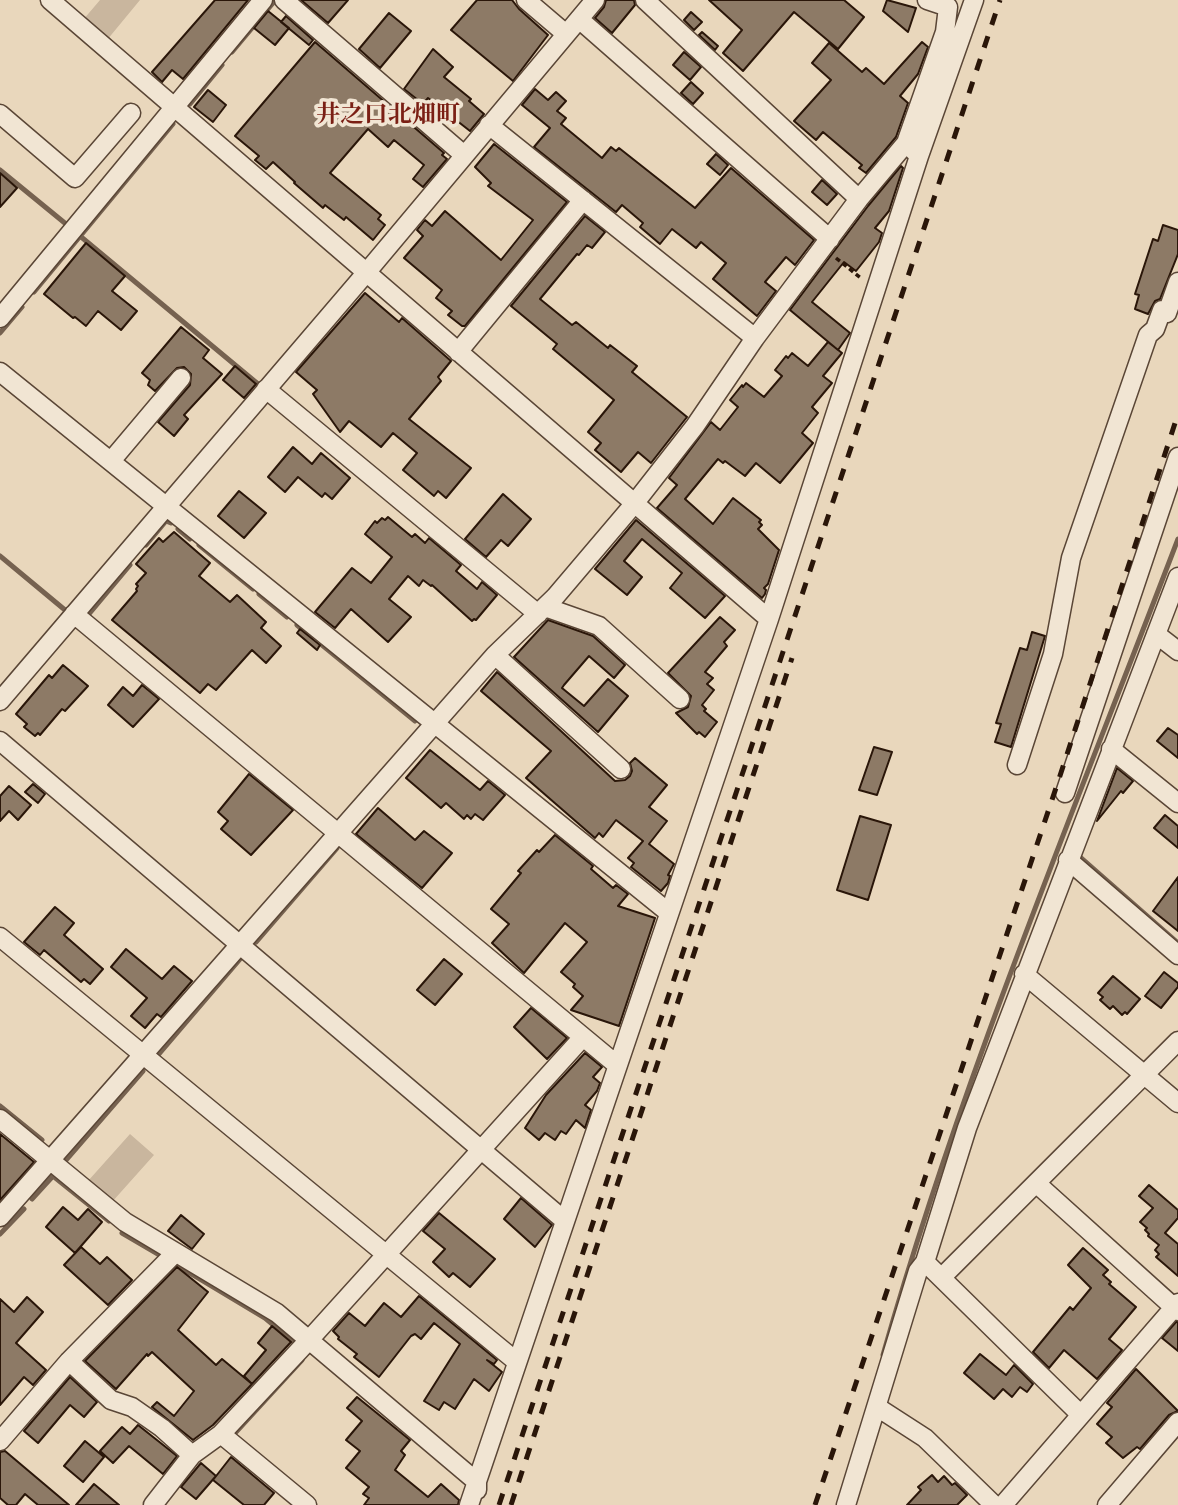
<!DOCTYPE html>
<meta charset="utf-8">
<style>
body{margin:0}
canvas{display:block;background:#e9d7bc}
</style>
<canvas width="1178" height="1505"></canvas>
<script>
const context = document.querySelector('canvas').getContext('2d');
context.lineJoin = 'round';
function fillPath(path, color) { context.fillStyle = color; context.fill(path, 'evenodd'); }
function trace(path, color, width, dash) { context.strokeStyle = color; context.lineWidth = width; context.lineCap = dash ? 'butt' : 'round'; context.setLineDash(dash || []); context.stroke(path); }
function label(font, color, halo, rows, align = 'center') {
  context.font = font + ' "IM FELL Great Primer","Noto Serif JP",serif'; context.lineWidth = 7; context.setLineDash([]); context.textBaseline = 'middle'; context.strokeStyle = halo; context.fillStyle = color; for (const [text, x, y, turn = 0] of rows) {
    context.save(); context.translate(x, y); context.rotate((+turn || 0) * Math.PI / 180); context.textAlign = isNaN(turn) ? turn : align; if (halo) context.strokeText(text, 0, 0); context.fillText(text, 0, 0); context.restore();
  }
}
fillPath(new Path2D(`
 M100,0h40l-33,40 -24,-20z
 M130,1134l24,21 -42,47 -24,-21z`), '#c9b69e');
trace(new Path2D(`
 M232,52l41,-49
 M190,104l32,-39
 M0,170l66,54
 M80,236l178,148
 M34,292l139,-168
 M0,333l22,-26
 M178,529l12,10
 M146,545l20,-24 5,2
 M199,545l54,44
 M0,556l65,54
 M259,594l28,23
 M89,614l41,-49
 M297,625l14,12
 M322,645l93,76
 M1081,858l97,85
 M256,942l81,-94
 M159,1054l82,-96
 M0,1106l42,34
 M66,1160l77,-89
 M32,1199l21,-23 56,45
 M122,1233l41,24
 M0,1234l24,-25
 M175,1264l90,54 30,25
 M883,1355c79,-278 192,-546 295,-816
 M236,1432l66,-72`), '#766250', 5);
const building = new Path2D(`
 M215,0h33l-65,79 -11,-9 -10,12 -10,-10z
 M301,0h47l-20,23z
 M477,0h35l7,9 29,26 -35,46 -62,-51z
 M606,0h28l1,5 -23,28 -17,-15 9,-11z
 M709,0h135l20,17 -26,32 -44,-37 -51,59 -20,-18 19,-23z
 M887,0l29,8 -8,24 -25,-21z
 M268,11l21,17 -14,17 -21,-17z
 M691,12l11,10 -8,8 -10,-10z
 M389,13l22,18 -31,37 -21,-19z
 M286,16l27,24 -4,5 -28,-23z
 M702,32l16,14 -3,4 -16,-15z
 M315,42l129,111 -2,2 5,4 -24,28 -10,-8 11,-14 -30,-25 -6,7 -20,-18 -38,44 51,42 -3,4 7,6 -12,15 -27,-23 -2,3 -19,-15 -2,3 -29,-25 1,-1 -22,-20 -7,7 -11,-9 4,-4 -24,-20z
 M922,42l6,5 -10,27 -18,22 8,7 -12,34 -30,36 -7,-5 3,-3 -39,-33 -7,8 -22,-19 37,-41 -19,-17 17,-20 33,29 4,-4 18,16z
 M433,49l20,18 -9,10 27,22 -2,2 15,13 -14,17 -42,-33 -5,6 -19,-15z
 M684,52l17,15 -11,13 -17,-15z
 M691,82l12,11 -10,11 -12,-11z
 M535,89l13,11 8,-8 10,9 -9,10 9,7 -5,6 41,34 9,-11 5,4 3,-3 76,60 36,-40 83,72 -19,25 -9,-8 -21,25 11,9 -19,25 -44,-37 13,-16 -25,-21 -5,6 -24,-19 -12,15 -20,-17 3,-4 -21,-18 -6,7 -82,-65 16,-19 -28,-23z
 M208,90l18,15 -13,17 -19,-15z
 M494,144l73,58 -102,124h-3l-14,-11 4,-4 -16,-13 6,-8 -38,-32 19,-22 -6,-6 8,-10 7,6 13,-15 56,49 32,-40 -45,-34 3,-3 -16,-16z
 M716,154l12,11 -8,10 -13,-11z
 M901,166l2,2 -14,43 -14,17 7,5 -3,9 -23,29 -12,-9 -32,40 38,31 -12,17 -48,-40 78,-104z
 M0,173l17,15 -17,19z
 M822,180l15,14 -10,11 -15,-13z
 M585,216l20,16 -13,16 -5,-3 -8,10 -2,-1 -37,45 32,26 4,-3 32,26 2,-3 27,21 -5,6 55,45 -36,46 -13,-11 -17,20 -26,-22 6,-7 -13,-11 26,-32 -61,-51 4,-5 -46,-38z
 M1163,225l15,5v24l-18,45 -5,2 -7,13 -13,-5 4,-14 -4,-1 18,-55 5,2z
 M86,243l39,33 -13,15 25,20 -16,19 -23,-19 -12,15 -11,-9 -2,1 -29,-24z
 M365,293l34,29 3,-4 49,43 -13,16 3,4 -32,38 62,49 -25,30 -8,-7 -4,5 -31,-26 14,-17 -24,-20 -12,14 -32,-26 -9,11 -27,-38 4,-4 -21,-18z
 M181,327l28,23 -6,8 19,16 -38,41 4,4 -14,17 -16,-14 32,-37 1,-11 -7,-7 -7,1 -22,23 -7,-6 2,-5 -8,-7z
 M828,342l14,11 -19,23 9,7 -20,24 6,6 -16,20 11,10 -33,40 -24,-20 -11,13 -20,-15 -2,2 -5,-4 -33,40 28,25 20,-26 28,22 -2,2 3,3 -4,4 21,21 -11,34 -4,4 2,2 -1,4 -3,4 -105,-90 20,-23 -8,-7 42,-56 9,8 18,-23 -8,-7 12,-15 1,2 3,-4 18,14 18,-21 -7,-6 11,-14 2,2 4,-5 16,13z
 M235,366l21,18 -12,14 -21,-18z
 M293,447l19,17 9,-11 29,25 -18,21 -7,-6 -3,4 -24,-20 -13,15 -17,-15z
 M239,491l27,22 -22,25 -26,-22z
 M503,494l28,25 -23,27 -7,-6 -15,17 -21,-18z
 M388,517l24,20 3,-3 10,9 4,-5 32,27 -5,6 21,18 5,-7 15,13 -21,25 -2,-1 -2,2 -40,-36 -1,1 -8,-6 -4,6 -11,-10 -19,23 22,18 -23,25 -37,-33 -16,19 -20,-16 37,-44 19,15 21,-26 -27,-23 10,-13 2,2 5,-5 3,2z
 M636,520l89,76 -20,22 -35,-30 12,-15 -40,-34 -18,22 18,16 -15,18 -32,-26z
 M174,532l36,31 -11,13 31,26 7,-7 29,27 -5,6 20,18 -15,17 -14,-13 -36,40 -8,-6 -8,9 -88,-73 25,-29 -1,-2 2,-3 -2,-2 10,-11 -10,-9 23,-26 4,4z
 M720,617l15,13 -11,12 3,4 -22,26 8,6 -6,6 7,6 -12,15 4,4 -2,2 13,11 -12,15 -6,-5 -2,2 -21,-21 12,-6 3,-11 -23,-23z
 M548,620l45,16 32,29 -11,13 -25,-22 -25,29 -2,3 22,18 24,-27 20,17 -30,36 -84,-75z
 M300,629l20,16 -3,5 -20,-17z
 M1032,632l13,4 -34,111 -16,-5 6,-18 -5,-1 24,-75 7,2z
 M63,665l25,21 -23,25 -3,-2 -22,26 -2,-2 -3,3 -11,-9 3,-3 -11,-10 33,-39 3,3z
 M497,672l118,109 10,-1 5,-4 2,-5 -2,-8 5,-5 32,27 -18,22 18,14 -18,23 25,20 -6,11 2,1 -2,7 -7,8 -30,-24 3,-4 -6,-5 15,-17 -27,-21 -13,17 -4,-4 -4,5 -69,-60 25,-27 -70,-60z
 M142,685l17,14 -26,28 -25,-22 15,-18 10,9z
 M1168,728l10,7v23l-21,-17z
 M874,747l18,5 -15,43 -18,-5z
 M430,750l50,40 8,-9 17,14 -22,25 -8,-6 -4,5 -4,-4 -3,4 -18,-16 -5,5 -35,-30z
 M1117,768l16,13 -10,12 -2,-2 -24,30z
 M249,774l44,36 -42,45 -30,-26 7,-8 -10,-9z
 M33,784l12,10 -7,9 -13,-11z
 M9,786l22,19 -13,15 -9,-9 -9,10v-25z
 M378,808l37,32 9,-9 28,22 -30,35 -66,-54z
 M1165,815l13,11v22l-24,-20z
 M860,816l31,9 -23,75 -31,-10z
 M555,835l38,31 -2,3 22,19 3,-3 12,9 -10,12 37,12 -36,108 -48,-16 12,-14 -10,-9 2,-3 -14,-12 26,-30 -22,-19 -41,50 -32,-30 17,-19 -18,-15 30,-36 -3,-2 19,-21 2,2z
 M1178,877v54l-25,-20z
 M55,907l19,16 -10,12 39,34 -13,15 -6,-5 -3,3 -37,-32 -4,5 -16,-13z
 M126,949l36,30 12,-13 18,15 -31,36 -4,-3 -12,14 -14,-12 16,-18 -36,-31z
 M444,959l18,15 -27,31 -18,-15z
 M1164,972l14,11v4l-17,21 -16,-12z
 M1113,976l27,23 -13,15 -2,-2 -3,3 -9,-9 -3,3 -10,-9 3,-3 -5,-4z
 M531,1008l36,30 -20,21 -33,-32z
 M585,1053l17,14 -9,10 7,6 -3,8 -12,14 6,5 -6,18 -9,-8 -10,14 -5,-3 -6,9 -10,-7 -6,7 -14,-12 21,-33z
 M0,1134l34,28 -34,38z
 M1149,1185l29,25v8l-13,15 13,11v32l-22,-19 3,-3 -4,-4 4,-5 -11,-9 1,-2 -4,-4 2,-2 -7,-6 13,-14 -14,-12z
 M521,1198l31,27 -17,22 -31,-28z
 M63,1207l15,13 10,-11 14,13 -27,31 -29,-26z
 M439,1213l56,46 -25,28 -17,-14 -4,4 -16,-15 12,-13 -22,-18z
 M181,1215l23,19 -12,15 -24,-18z
 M81,1247l19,17 7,-7 25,23 -24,25 -44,-40z
 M1083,1248l25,22 -5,5 8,7 -2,2 27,23 -27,32 13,11 -25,29 -33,-29 -15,18 -16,-16 37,-45 3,3 18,-22 -23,-23z
 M177,1267l31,25 -30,38 38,35 6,-6 30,25 -39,41 -20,15 -41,-33 5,-5 17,14 20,-25 -42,-39 -4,4 -1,-2 -31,35 -31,-28z
 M419,1296l78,64 -3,4 -7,-4 15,12 -13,19 -15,-12 -19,30 -11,-7 -5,8 -15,-9 36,-57 -26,-21 -13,16 -6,-5 -4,2 -32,41 -25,-20 3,-3 -19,-15 1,-2 -6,-6 16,-18 16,13 19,-23 17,14z
 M27,1297l16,15 -27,31 30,27 -13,15 -9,-8 -24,28v-106l14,13z
 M1176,1322h2v29l-16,-13z
 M272,1326l19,16 -39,42 -8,-8 22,-26 -8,-7z
 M980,1354l26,21 8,-10 19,19 -6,8 -7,-5 -8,10 -9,-8 -9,10 -30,-26z
 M1136,1369l42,42 -9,4 -29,34 -3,-2 -14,11 -17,-15 6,-6 -15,-13 15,-17 -5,-4z
 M70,1377l27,25 -13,15 -14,-12 -32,38 -14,-12z
 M357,1397l53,43 -9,11 4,4 -10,15 33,27 13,-13 18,16 -1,5h-94l5,-7 -6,-4 6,-7 -23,-19 14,-17 -14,-11 16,-19 -15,-13z
 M138,1425l39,31 -14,18 -34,-28 -16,17 -13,-12 20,-22 2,-2 8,7z
 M85,1441l19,16 -21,25 -19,-16z
 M5,1451l64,54h-31l-13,-11 -9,11h-8l-8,-7v-46z
 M231,1457l43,36 -10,12h-20l-31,-25z
 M201,1463l15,13 -20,23 -15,-12z
 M932,1475l6,7 6,-6 8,9 3,-2 12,12 -10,10h-50l14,-15 -3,-3z
 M94,1484l25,21h-43z`);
fillPath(building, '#8d7a66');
trace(building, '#2a1609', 2);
const minor = new Path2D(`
 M50,0l719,619
 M284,0l180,155
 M526,0l40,34
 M645,0l214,199
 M579,19l251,220
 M0,114l75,64 56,-65
 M489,125l266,213
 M919,156l55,-156
 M0,318l263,-318
 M458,352l125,-152
 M0,372l668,540
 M266,389l272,225
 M111,461l70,-83
 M545,607l54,19 81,73
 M74,614l543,451
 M1156,634l22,17
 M495,655l126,114
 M0,701l366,-428 229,-273
 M0,741l565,480
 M1111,749l67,54
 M1017,765l36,-111 18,-96 77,-223 7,-6 7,-19 5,3 11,-31
 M1065,793l113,-336
 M1068,860l110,95
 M0,937l517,425
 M1024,974l154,129
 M0,1119l125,103 152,91 200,169v8
 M1036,1183l142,128
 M0,1217l495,-562 60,-58 79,-93 61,-78 60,-88 104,-139 47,-56 39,-111 3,-25 -21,-7
 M925,1262l42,-134 211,-551
 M942,1277l236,-236
 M69,1361l42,39 21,7 30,21 30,27
 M877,1407l48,31 69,67
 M221,1434l86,71
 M0,1441l69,-80 106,-108
 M153,1505l39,-50 29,-21 88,-94 274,-303
 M469,1505l300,-886 150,-463 -13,-13
 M846,1505l72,-234 7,-9 156,153
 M1003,1505l175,-202
 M1107,1505l71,-83`);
trace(minor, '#5a4636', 21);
trace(new Path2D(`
 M836,258l26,21`), '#2a1609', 3.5, [5, 3.5]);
trace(minor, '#f1e5d3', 18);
trace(new Path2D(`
 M499,1505l501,-1505
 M511,1505l281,-847
 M815,1505l242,-720 121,-371`), '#2a1609', 5, [12, 12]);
label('bold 24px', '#7a1f14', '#f1e5d3', [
 ["井之口北畑町",388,116]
]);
</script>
